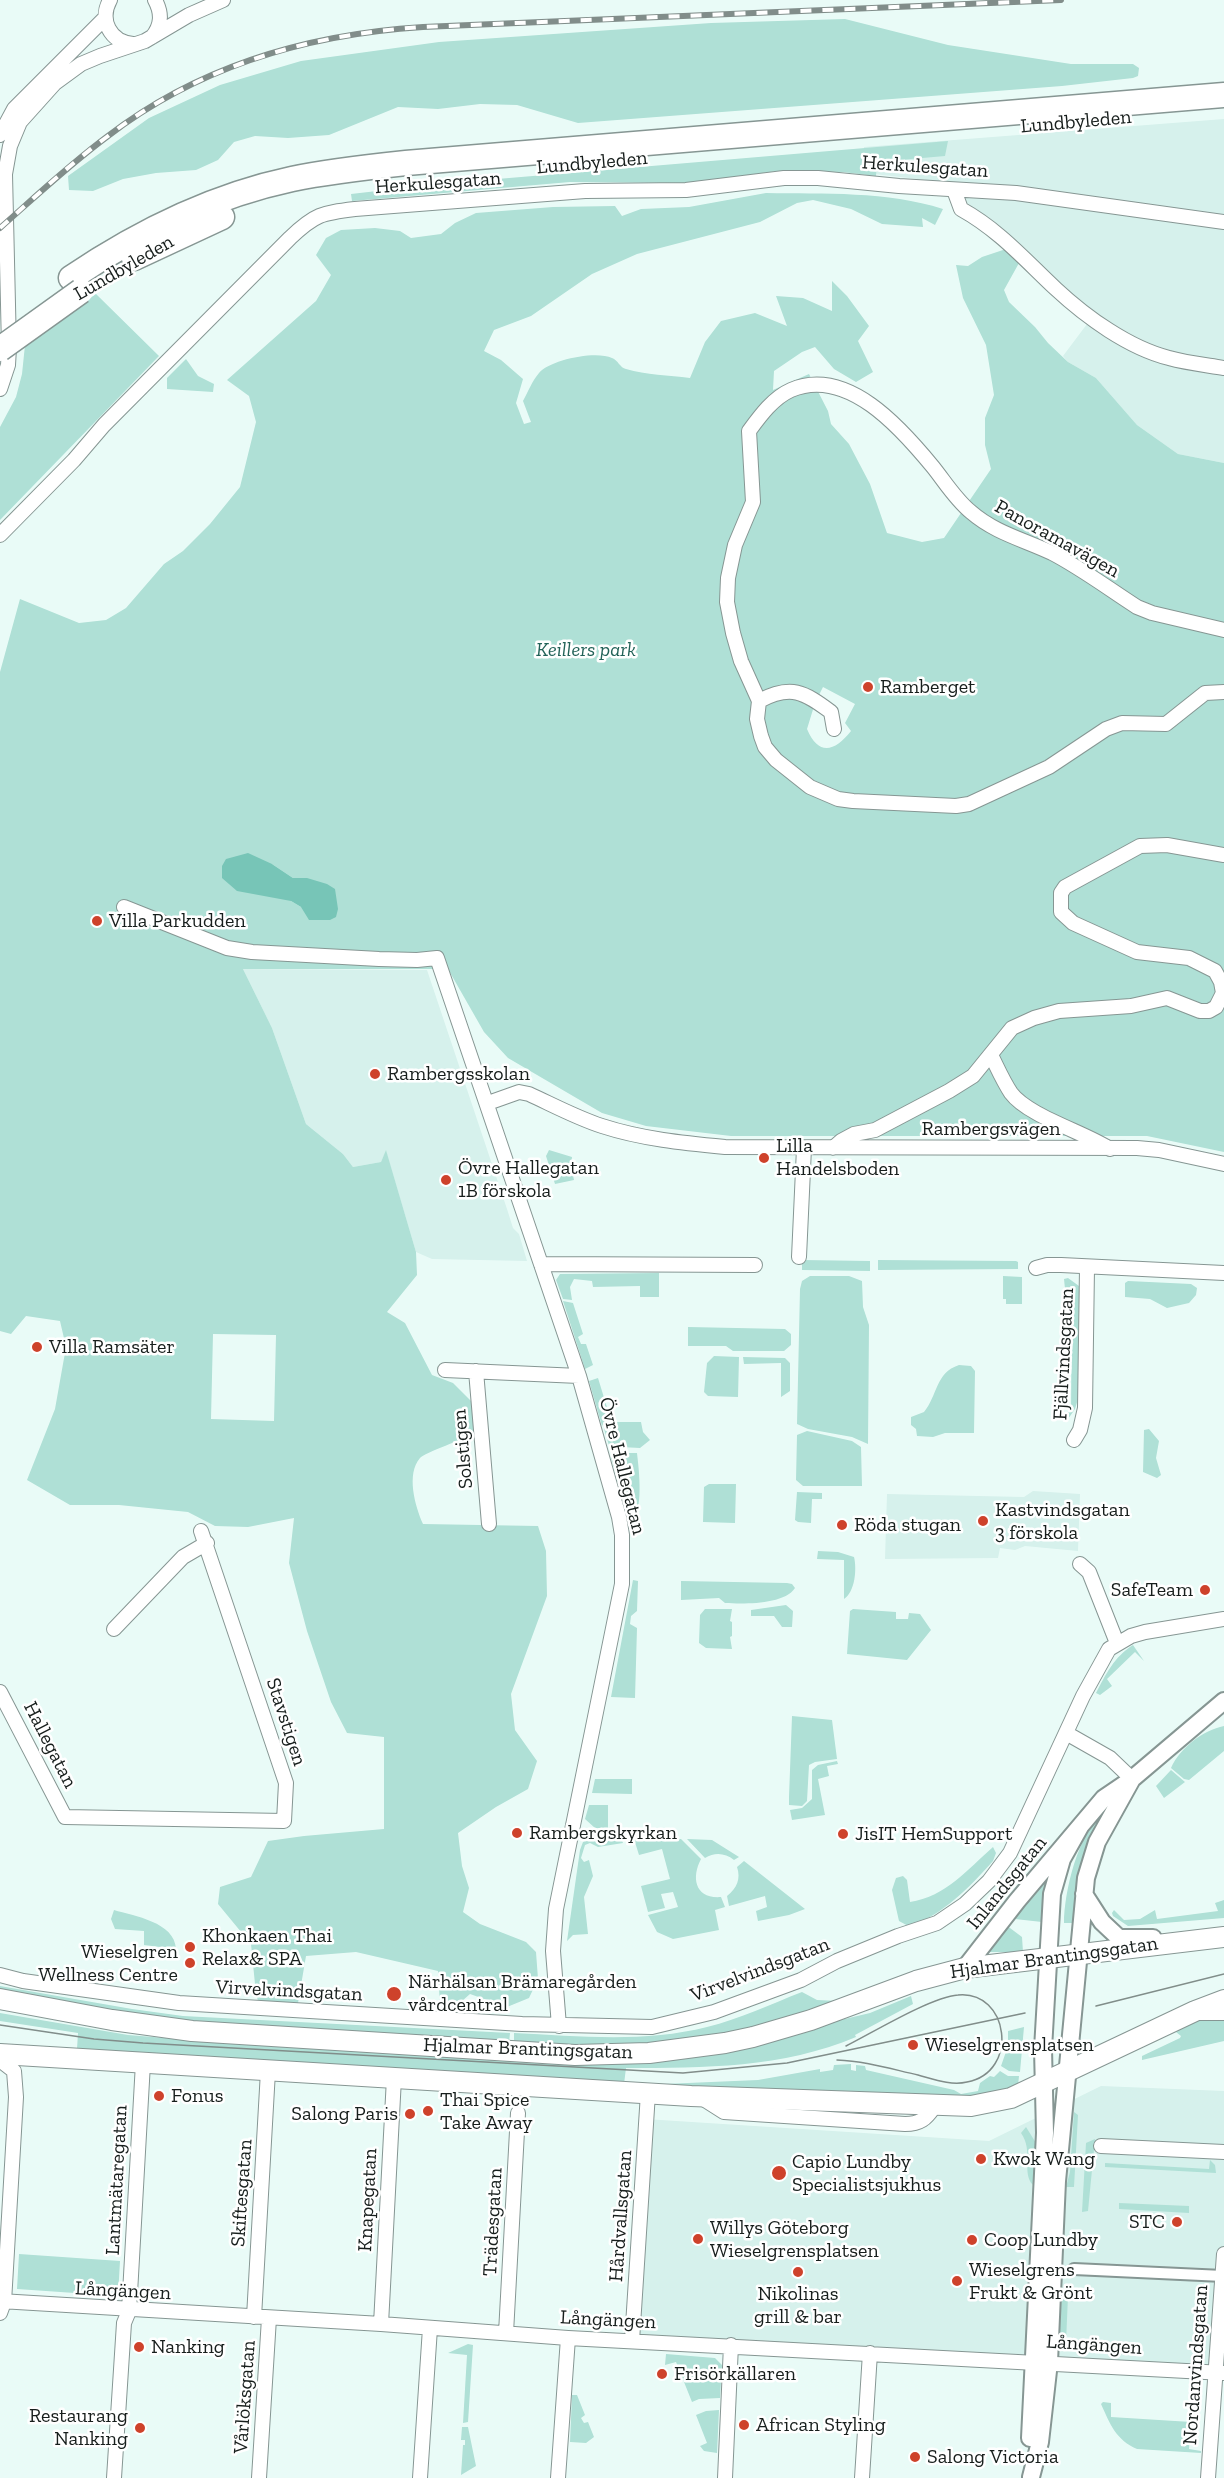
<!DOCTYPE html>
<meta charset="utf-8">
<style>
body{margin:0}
canvas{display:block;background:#e9fbf7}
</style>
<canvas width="1224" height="2478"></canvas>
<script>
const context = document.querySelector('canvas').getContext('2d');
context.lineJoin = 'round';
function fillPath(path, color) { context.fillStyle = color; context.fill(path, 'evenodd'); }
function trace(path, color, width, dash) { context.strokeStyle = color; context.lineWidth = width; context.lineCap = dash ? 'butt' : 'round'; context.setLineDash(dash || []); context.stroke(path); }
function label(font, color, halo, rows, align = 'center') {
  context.font = font + ' "Zilla Slab",serif'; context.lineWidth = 5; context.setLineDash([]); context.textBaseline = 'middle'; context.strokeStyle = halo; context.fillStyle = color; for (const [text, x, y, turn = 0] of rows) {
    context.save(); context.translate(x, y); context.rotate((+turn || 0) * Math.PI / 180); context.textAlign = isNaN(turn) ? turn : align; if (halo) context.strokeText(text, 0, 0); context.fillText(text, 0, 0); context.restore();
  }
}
fillPath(new Path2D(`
 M1224,119v344l-46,-9 -41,-29 -41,-47 -28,-16 -5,-6 24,-32 4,-11 -129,-107v-22l-97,-11 -1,-26z
 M243,969l184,1 80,239 6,19 6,6 8,27 -95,-2 -16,-7 -30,-101 -5,11 -28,5 -10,-13 -37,-30 -34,-96z
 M1033,1491l47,3 -2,57 -53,-5 -10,4 -15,-2 -2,10 -113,1 2,-65 137,3z
 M1101,2086l123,5v277l-588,-30 9,-219 344,22z`), '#d6f1ec');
fillPath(new Path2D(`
 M845,19l103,26 123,19h62l6,4 -1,8 -5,2 -71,8 -484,37 -61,-18 -37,-1 -42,5 -40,-2 -69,28 -41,3 -33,-2 -21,6 -16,18 -22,10 -40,3 -33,6 -30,12 -24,-1 -1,-14 81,-58 71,-33 81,-24 138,-19 272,-19z
 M948,141l-3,15 -68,6 -1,14 -33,-4 -66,-1 -86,12 -121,-1 -218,19 -1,-7 87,-10z
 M766,193c58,1 121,-2 177,16l-8,16 -13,-7 1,9 -41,-3 -31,-15 -38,-9 -16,3 -37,19 -123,32 -45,20 -61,42 -37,14 -10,21 17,9 22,19 -7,24 8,21 7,-2 -8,-21c5,-9 9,-20 16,-28 10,-13 57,-23 73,-15 6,2 8,10 14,11 20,6 43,6 64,9l15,-36 16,-21 34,-8 32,13 -11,-30 27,2 29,13v-30l15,15 22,30 -11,15 15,31 -17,10 -22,-13 -19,-22 -13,5 -28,19 -1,19 36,-16 19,37 3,13 18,20 21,40 17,49 35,9 22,-4 47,-69 -6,-24v-27l9,-23 -8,-50 -23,-47 -7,-33 12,1 14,-9 24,-8 13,14 -15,27 5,12 26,25 13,16 20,19 28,16 41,47 41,29 46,9v689l-77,-16h-416l-85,-10 -44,-13 -94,-55 -24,-26 -36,-63h-205l29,59 34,96 37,30 10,13 28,-5 5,-12 30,102 1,23 -30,37 18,11 27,52 21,8 18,18 4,33c-9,4 -51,19 -55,24 -14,16 -5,48 3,66l115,2 8,25 1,45 -36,98 4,36 22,31 -9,28 -32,18 -38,26 4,33 7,22 -6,24 17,12 46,18 10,10 2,27 -9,19 -22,9 -37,-13 -17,15 -13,-4 -2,-34 -82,-19 -50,4 -8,47 -15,3 -24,-2 -3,-10 -5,-50 -33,-40 2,-17 31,-10 17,-36 36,-5 80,-7v-92l-37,-4 -16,-31 -24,-71 -18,-68 5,-45 -46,9 -33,-1 -27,-14 -69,-7h-49l-43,-25 28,-71 11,-62 -6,-26 -34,-5 -15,18 -11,-3v-659l20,-73 59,24 27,-3 20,-12 38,-44 19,-13 27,-27 30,-37 16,-65 -7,-26 -22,-16 89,-79 15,-26 -15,-20 10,-17 15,-8 34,-2 25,3 11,7 30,-4 14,-11 21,-10 77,-6 62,-1 7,10 19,-7 48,-2zM823,687l32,17 -10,19 6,8c-16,20 -32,26 -44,-2l8,-26zM272,864l21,14h14l-6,29 -10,-6zM213,1334l63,1 -2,86 -63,-2z
 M96,294l63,62 -159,164v-93l16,-30 6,-23 3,-29z
 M186,359l12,17 16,8 -1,8 -46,-3v-11z
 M549,1150l23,7 -1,9 3,14 -19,4 -9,-28z
 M802,1260l68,1v10l-68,-1z
 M878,1260l138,1 2,1v7l-140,1z
 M659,1273v24h-19v-11l-47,1 -1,-6 -18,-2 -4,8 2,13 -9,-1 -7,-19 4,-6z
 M810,1276h39l13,5 1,26 6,18 -1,119 -16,-7 -44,-8 -11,-5 3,-135 2,-8z
 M1003,1276l19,1v27h-16v-5h-3z
 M1068,1278l11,8 -1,113 -3,10 -7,10 -8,-6 11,-1 1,-122 -7,-1 -1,-10z
 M1128,1281l63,3 6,4 -1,7 -7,8 -22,5 -17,-9 -25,-2v-14z
 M563,1301l10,2 10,31 -5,3 3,7h5l7,21 -8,4z
 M688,1327l97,2 6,5v11l-7,6h-51l-7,-5h-38z
 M714,1356l25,1 -1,40 -30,-1 -4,-4 3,-29z
 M743,1357l42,1 5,5v28l-9,6v-34l-37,1z
 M959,1365l12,1 4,5 -1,62h-29l-12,4 -16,-1 -1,-7 -5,-4v-8l13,-5c14,-17 11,-39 35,-47z
 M598,1378l11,36 -7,12 -13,-45z
 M610,1417l2,5h29l2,10 7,8 -10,8 -19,-1 -10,5 -7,-23z
 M1149,1429l10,12 -3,17 5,17 -4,3 -14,-6 1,-42z
 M807,1431l45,10 9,6 1,39h-59l-7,-6 1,-45z
 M621,1453h16c2,17 7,58 -6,70l-20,-65z
 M736,1484l-1,39 -32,-1 1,-35 5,-3z
 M797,1492l25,1v6h-10l-1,24 -13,-1 -3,-2z
 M818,1551l20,1 16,5c3,12 1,35 -10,42v-39l-27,-1z
 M633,1580l5,1 -1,30 -6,5 -1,8 7,4 -2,70 -24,-1z
 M681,1581l106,2 5,1 3,4c-11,17 -52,16 -70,15l-6,-5 -38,2z
 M786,1605l7,6 -1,16h-10l-8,-11h-23v-6z
 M705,1609h27l-2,12 2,1v14l-2,1 2,12 -26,-1 -7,-5 1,-28z
 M853,1609l43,3v7h12l1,-6 11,1 11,16 -24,30 -60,-6 3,-43z
 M1133,1645l11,16 -9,-9 -28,27 5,7 -12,9 -4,-2c10,-19 18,-36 37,-48z
 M792,1716l40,4 5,39 -22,3 -6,3 -2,36 -5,5 -13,-1v-8z
 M1224,1726v25l-35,29 -5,-1 -13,-11c9,-20 32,-38 53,-42z
 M837,1761l1,3 -11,2 2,10 -11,3 7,36 -33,5 -2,-10 12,-2 10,-9v-29l6,-5z
 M1171,1770l14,12 -21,16 -8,-12z
 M595,1779h37v15l-40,-1z
 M589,1805h19v23h-13l-10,-9z
 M1105,1814c-25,42 -26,62 -30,109h-11c0,-30 14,-93 41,-109z
 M588,1838h33l2,5 -25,4 -8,-4 -5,2 -4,13 3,4 5,-2 4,16 -9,21 4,37 -15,1 -6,6 13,-91 3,-8z
 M634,1839h47l20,20c-10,19 -6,40 20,38l4,10 -10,3 4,20 -46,9 -16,-7 -9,-17 30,-8 -5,-15 -12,2 4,14 -17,4 -7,-26 29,-7 -8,-30 -23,6z
 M687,1839l25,1 27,17 -5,3c-9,-7 -19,-8 -29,-2z
 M993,1847l3,6 -3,8c-25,28 -49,52 -83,66l-11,-6 -7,-31 4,-12 7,-2 4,4 3,22c35,-5 58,-33 83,-55z
 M744,1861l61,48 -16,6 -31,6 -2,-10 11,-4 -2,-11 -36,10 -2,-10c10,-8 14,-17 10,-29z
 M1049,1871l-7,51 -27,-3 -3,-3z
 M1224,1900v18l-96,8 -15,-10 -1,-3 2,-3 10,10 16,-1 15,-9 2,9 61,-8 -3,-8z
 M114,1910c20,6 61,12 62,39l-32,-4v-14l-29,-2 -4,-10z
 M1006,1925l16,12 1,15h-36z
 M0,1986l132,23 51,7 327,17 -1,10 -275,-17 -107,-12 -127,-24z
 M802,1992l15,8 22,1c-75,27 -153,44 -234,45 -30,1 -61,-2 -91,-3v-10c64,3 130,10 193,-6 33,-8 64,-23 95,-35z
 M911,1996l2,8 -58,31 1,2c-73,31 -152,31 -230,31l-2,16 -497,-30 -50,-5 1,-16 -78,-12v-8l128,22 99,8 453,16 53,-8 99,-29 38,-9z
 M1224,2017v24l-82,19v-4l38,-18 1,-2 -5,-4 19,-12z
 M1024,2027l-4,45 -11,-1 -8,-5 7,-20v-15z
 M851,2064v6l5,1v-6l9,1 1,4 88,20 7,4 17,-3 2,-8 10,-7 4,1 6,-6 8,5h11l-1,10 -38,11 -316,-10v-3l94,-4 62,-11v3l13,-2 1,-5z
 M1074,2112l4,3 -4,72h-8l4,-15z
 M1026,2127l10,16 -3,42c-12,-12 1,-34 -12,-52z
 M1095,2139l-7,72 -6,1 4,-69z
 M1210,2160l5,5 1,8 -111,-6v-4l104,6z
 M1119,2203l70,3v7l-70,-4z
 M19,2254l101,7 -2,35 -101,-7z
 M1058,2293l10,3 -2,47 -3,8 -6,-6z
 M468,2344l5,1 -5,77 -5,1 4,-68 -19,-2z
 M666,2354l49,4 7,7 -2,33 -21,1 -7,3 -16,-40 -11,3z
 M572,2395h5l8,20 -4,3 3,5 4,-1 6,15 -8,6 -16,-1z
 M1103,2402l8,1v14l80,5 -2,27 12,2v2l-64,-4c-21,-9 -27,-25 -36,-45z
 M719,2410l-2,43 -13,-2 -4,-5 7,-3 -11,-28 10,-4z
 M462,2427h6l8,39 -15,9 2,-30h2v-5h-4z`), '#afe0d6');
fillPath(new Path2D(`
 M248,853l24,11 21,14h14l20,6 8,5 3,20 -2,8 -6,3h-21l-8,-13 -10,-6 -54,-10 -15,-13v-12l4,-7z`), '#77c5b7');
const pedestrian = new Path2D(`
 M1074,2269l149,7`);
const minor = new Path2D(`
 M110,0c-11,20 0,42 23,44
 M152,37c10,-12 10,-24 3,-37
 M0,135l14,-26 91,-91
 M954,190l7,19c38,21 64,51 95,80 30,28 73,59 113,69 18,5 37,7 55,10
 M0,389l8,-24 1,-17 -4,-174 5,-28 10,-24 35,-39 26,-19 19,-8 45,-15 44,-26 34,-15
 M0,535l74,-75 30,-35 186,-187c25,-24 32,-25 65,-29l230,-18 101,-1 98,-12h34l81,8 117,7 208,29
 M1224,630l-72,-17 -15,-6c-28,-18 -56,-39 -85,-54 -27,-13 -57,-20 -81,-41 -15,-12 -26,-30 -38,-45 -32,-39 -86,-101 -142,-77 -18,8 -31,26 -42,41l4,71 -18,43 -7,33 -1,24 6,31 8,28 18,40 -2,18 4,17 4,11 11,13 34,27 28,12 15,2 103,5 13,-2 80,-37 57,-38 16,-6 44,1 39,-31 19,-1
 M759,701c32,-17 45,-9 72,11l3,17
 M124,907l103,41 25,4 127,7 38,1 20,-2 142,418 40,141 3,18v49l-66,325 -3,42 6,75
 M991,1055c6,12 12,26 20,38 17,23 73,39 99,56
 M488,1103l31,-11 10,2c24,11 48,24 73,32 40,13 81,17 123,21l412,1 22,2 65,14
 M833,1148l8,-7 13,-7 21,-4 74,-39 24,-15 39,-48 22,-10 25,-7 72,-5 36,-8 33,13h9l7,-4 7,-14 -2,-11 -6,-11 -26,-13 -52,-6 -64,-29 -12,-11v-19l4,-6 75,-41 27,-1 57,10
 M799,1257l5,-109
 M541,1264l214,1
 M1036,1268l11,-3h14l163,8
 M445,1370l134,6
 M476,1371l13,153
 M1074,1440l6,-10 5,-22 2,-140
 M1080,1564l9,8 28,71
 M114,1629l69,-72 24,-14
 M0,1692l65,125 219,4 2,-38 -85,-252
 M1066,1733l44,25 22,21
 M0,1975l23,6 156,22 343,21 130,3 62,-15 87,-32 36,-19 61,-25 39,-13 28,-19 24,-23 21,-28 73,-157 26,-47 22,-13 14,-4 79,-13
 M1200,2013h24
 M0,2060l14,11 2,26 -12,205 -4,11
 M702,2098l22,14 181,12c15,0 21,-5 29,-17
 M1101,2146l123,6
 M0,2301l381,23 187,14 656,35
 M254,2317l14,-246
 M381,2324l13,-246
 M506,2333l12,-220
 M632,2341l16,-248
 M114,2478l10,-155 5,-12 14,-248
 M259,2478l10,-160
 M420,2478l10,-150
 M558,2478l10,-140
 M725,2478l6,-133
 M862,2478l8,-125
 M1208,2478l16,-224`);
const tertiary = new Path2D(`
 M1084,1894l18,28 17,16h34
 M965,1968l52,-67 87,-103 28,-19 92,-78
 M1030,2438l15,-305 -2,-84 9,-155 10,-35 19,-34
 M1031,2477l9,-35 9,-80 8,-181 29,-303 11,-36 35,-63`);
const secondary = new Path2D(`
 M0,1999l112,21 80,11 383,24 74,-2 76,-10 28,-6 58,-17 105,-39 49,-13 259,-31
 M0,2054l691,42 280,10 40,-8 184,-87 29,-11`);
const motorway = new Path2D(`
 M134,258l88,-41
 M71,278c68,-46 141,-82 221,-99 38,-8 76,-12 114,-16l818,-68`);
trace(pedestrian, '#869693', 14);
trace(minor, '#869693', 16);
trace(tertiary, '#869693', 20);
trace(secondary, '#869693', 22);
trace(motorway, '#869693', 27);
trace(pedestrian, '#fff', 10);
trace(minor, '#fff', 14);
trace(tertiary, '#fff', 16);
trace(secondary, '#fff', 20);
trace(motorway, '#fff', 24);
trace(new Path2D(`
 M1096,2006l128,-32
 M0,2025l94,14 49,4 540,30 104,-10 238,-50
 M837,2060c28,1 54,9 81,15 15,4 33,11 49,7 53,-10 42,-92 -9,-87 -27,2 -86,38 -112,51`), '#818d8a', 1.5);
const rail = new Path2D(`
 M0,228c35,-31 70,-64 108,-92 91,-70 202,-102 315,-109l638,-27`);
trace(rail, '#818d8a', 6);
trace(rail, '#fff', 4, [11]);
const motorwayBridge = new Path2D(`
 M0,349l81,-58`);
trace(motorwayBridge, '#869693', 27, []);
trace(motorwayBridge, '#fff', 24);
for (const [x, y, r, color] of [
 [868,687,6,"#ce422b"],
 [97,921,6,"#ce422b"],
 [375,1074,6,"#ce422b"],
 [764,1158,6,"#ce422b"],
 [446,1180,6,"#ce422b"],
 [37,1347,6,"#ce422b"],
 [983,1521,6,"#ce422b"],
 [842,1525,6,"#ce422b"],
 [1205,1590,6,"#ce422b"],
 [517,1833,6,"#ce422b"],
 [843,1834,6,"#ce422b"],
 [190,1947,6,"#ce422b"],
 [190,1963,6,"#ce422b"],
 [394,1994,8,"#ce422b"],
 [913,2045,6,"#ce422b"],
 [159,2096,6,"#ce422b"],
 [428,2111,6,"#ce422b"],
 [410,2114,6,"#ce422b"],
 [981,2159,6,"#ce422b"],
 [779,2173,8,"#ce422b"],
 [1177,2222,6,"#ce422b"],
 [698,2239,6,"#ce422b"],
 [972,2240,6,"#ce422b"],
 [798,2272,6,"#ce422b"],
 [957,2281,6,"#ce422b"],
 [139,2347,6,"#ce422b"],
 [662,2374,6,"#ce422b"],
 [744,2425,6,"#ce422b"],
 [140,2428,6,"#ce422b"],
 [915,2457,6,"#ce422b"]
]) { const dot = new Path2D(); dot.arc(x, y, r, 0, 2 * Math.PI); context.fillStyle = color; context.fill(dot); trace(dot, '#fff', 2); }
label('20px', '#171e1c', '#fff', [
 ["Lundbyleden",1076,122,-5],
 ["Lundbyleden",592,163,-5],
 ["Herkulesgatan",925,167,4],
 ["Herkulesgatan",438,183,-4],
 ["Lundbyleden",124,268,-30],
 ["Panoramavägen",1057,539,29],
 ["Rambergsvägen",991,1129],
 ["Fjällvindsgatan",1064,1354,-87],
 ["Solstigen",463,1449,-95],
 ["Övre Hallegatan",622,1466,76],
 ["Stavstigen",286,1722,72],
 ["Hallegatan",50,1745,63],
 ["Inlandsgatan",1007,1883,-51],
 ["Hjalmar Brantingsgatan",1054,1958,-8],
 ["Virvelvindsgatan",760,1970,-21],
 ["Virvelvindsgatan",289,1991,3],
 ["Hjalmar Brantingsgatan",528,2049,2],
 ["Lantmätaregatan",117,2180,-87],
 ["Skiftesgatan",242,2193,-86],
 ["Knapegatan",368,2200,-87],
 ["Hårdvallsgatan",621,2216,-86],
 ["Trädesgatan",493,2222,-87],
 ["Långängen",123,2291,3],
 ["Långängen",608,2320,3],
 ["Långängen",1094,2345,4],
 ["Nordanvindsgatan",1196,2365,-86],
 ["Vårlöksgatan",245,2397,-86]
]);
label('italic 20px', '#226258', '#fff', [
 ["Keillers park",586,650]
]);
label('20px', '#171e1c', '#fff', [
 ["Ramberget",880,687],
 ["Villa Parkudden",109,921],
 ["Rambergsskolan",387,1074],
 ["Lilla",776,1146],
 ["Handelsboden",776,1169],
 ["Övre Hallegatan",458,1168],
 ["1B förskola",458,1191],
 ["Villa Ramsäter",49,1347],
 ["Kastvindsgatan",995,1510],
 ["3 förskola",995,1533],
 ["Röda stugan",854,1525],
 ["SafeTeam",1193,1590,"right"],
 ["Rambergskyrkan",529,1833],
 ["JisIT HemSupport",855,1834],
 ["Khonkaen Thai",202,1936],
 ["Relax& SPA",202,1959],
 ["Wieselgren",178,1952,"right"],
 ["Wellness Centre",178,1975,"right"],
 ["Närhälsan Brämaregården",408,1982],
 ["vårdcentral",408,2005],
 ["Wieselgrensplatsen",925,2045],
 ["Fonus",171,2096],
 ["Thai Spice",440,2100],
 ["Take Away",440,2123],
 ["Salong Paris",398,2114,"right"],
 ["Kwok Wang",993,2159],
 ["Capio Lundby",792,2162],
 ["Specialistsjukhus",792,2185],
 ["STC",1165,2222,"right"],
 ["Willys Göteborg",710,2228],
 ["Wieselgrensplatsen",710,2251],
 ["Coop Lundby",984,2240],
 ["Wieselgrens",969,2270],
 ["Frukt & Grönt",969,2293],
 ["Nikolinas",798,2294,"center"],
 ["grill & bar",798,2317,"center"],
 ["Nanking",151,2347],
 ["Frisörkällaren",674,2374],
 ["Restaurang",128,2416,"right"],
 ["Nanking",128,2439,"right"],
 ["African Styling",756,2425],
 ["Salong Victoria",927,2457]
], 'left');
</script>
